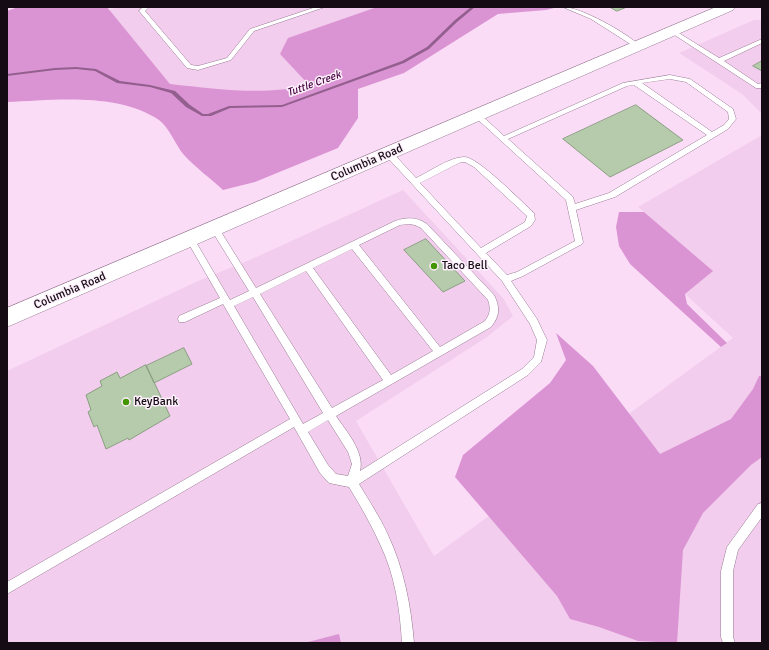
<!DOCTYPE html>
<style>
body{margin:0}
#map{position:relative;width:769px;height:650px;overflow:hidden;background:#fbdcf7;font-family:Signika,sans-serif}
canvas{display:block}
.frame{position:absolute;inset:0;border:8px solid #150b14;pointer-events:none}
</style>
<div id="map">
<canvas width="769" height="650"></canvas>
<div class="frame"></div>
</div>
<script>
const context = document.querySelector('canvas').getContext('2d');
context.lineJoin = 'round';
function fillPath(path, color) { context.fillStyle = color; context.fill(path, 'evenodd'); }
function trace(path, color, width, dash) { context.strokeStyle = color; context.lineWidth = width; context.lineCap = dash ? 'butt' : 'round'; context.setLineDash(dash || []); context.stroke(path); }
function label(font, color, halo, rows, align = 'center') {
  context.font = font + ' Signika,sans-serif'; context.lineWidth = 3; context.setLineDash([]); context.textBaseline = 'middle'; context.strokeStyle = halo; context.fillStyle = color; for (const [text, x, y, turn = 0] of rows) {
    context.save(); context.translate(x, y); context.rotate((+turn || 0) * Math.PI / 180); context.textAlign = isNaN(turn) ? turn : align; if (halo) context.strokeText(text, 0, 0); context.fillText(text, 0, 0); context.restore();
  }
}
fillPath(new Path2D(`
 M118,7h259l-88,31 33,54 -109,44 -104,-126z
 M754,20h8v94l-20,-20 -63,-41z
 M762,135v508h-755v-272l191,-90 54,-22 151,-69 100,108 10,18 -26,21 -131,84 78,135 299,-218 -48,-44 27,-23 -74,-64z`), '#f2cded');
fillPath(new Path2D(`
 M18,7h89l63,77c46,5 94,12 139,1l-29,-31 8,-16 89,-31h181l-12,3 -48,4 -94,59 -46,16v29l-20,30 -83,34 -32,8c-13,-12 -27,-22 -39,-35 -8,-9 -15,-28 -25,-35 -41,-28 -105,-20 -152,-18v-91z
 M619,212h25l69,59 -28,23 2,10 40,39 -6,4 -91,-83 -11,-18 -3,-19z
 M556,333l37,33 67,88 71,-35 22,-30 6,-13h3v81l-11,8 -48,48 -20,37 -6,93 -39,-2 -39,-14 -29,-8 -13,-23 -102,-119 8,-22 87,-72 16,-23z
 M339,634l2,9h-37z`), '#db94d3');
fillPath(new Path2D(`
 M471,7h4l-18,15 -28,27 -25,14 -122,44 -52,1 -19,8h-9l-16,-9 -15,-14 -21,-6 -33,-4 -22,-12 -19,-2 -21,1 -48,6v-2l48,-6 21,-1 20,2 24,12 30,4 25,6 15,14 13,9h5l21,-8 53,-1 120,-44 25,-14 28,-27z`), '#935f8e');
const building = new Path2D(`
 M610,7h17l-10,4z
 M762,61v10l-9,-5z
 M636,105l47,35 -73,37 -47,-38z
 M426,239l39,42 -22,11 -39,-42z
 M184,348l8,16 -38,19 -8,-17z
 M146,365l24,51 -41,24 -1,-2 -22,11 -9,-24 -3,2 -6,-15 3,-2 -5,-15 16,-9 -2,-5 17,-9 3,6z`);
fillPath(building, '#b5cbac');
trace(building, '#8a9f81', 1);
const service = new Path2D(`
 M143,7h6l-4,4 46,54 7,1 29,-8 23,-29 66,-22h9l-71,24 -23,29 -33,10 -11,-2 -47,-56 -1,-1z
 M563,7c18,0 64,26 77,39l-5,1 -44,-28z
 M670,30h4l45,28 43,-19v4l-38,18 34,23 4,-1v5h-6l-86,-56z
 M670,75l20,4 43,30 3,10 -8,10 -113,68 -39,13 7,32 -1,2 -59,32 -12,5 26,38 10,21 -6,22 -13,13 -169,109c10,17 21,33 29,51 16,34 23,71 26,108h-12c-2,-34 -7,-68 -22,-99 -9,-20 -20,-39 -31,-57l-20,-4 -9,-10 -26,-46 -287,167v-12l283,-163 -67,-115 -38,18h-6l-1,-3 1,-3 41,-18 -34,-59 1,-2h6l37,63 19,-9 -37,-60 -1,-2 1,-2h6l38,61 139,-67c12,-4 22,-4 32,3l67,71c6,12 6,21 -3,32l-155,89c10,15 29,36 24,55l162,-102 12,-12 3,-17 -7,-16 -28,-43 -116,-125v-4h6l24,26c13,-6 34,-21 48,-21 13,-1 58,45 70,56l1,7 -4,6 -45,27 21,22 10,-3 58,-31 -9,-41 -91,-83v-4h4l25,23 119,-53zM670,79l16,3 42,30 1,7 -5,6 -12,7 -70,-49zM634,85l73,50 -98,58 -34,11 -2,-7 -65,-58 119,-53zM461,162h4l9,5 53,49 -2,6 -44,26 -61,-65zM409,224l6,1 6,3 67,72c3,9 2,14 -3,21l-45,26 -81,-102 41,-20zM352,249l81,102 -42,24 -78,-107zM306,271l77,109 -51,28 -72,-114zM253,297l70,116 -20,11 -69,-118zM328,420l20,32 4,12 -4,12 -12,-2 -8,-9 -20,-33z
 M762,503v14l-24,33 -5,21v66l2,6h-12l-2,-6v-66l6,-24 31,-43z`);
const secondary = new Path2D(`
 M716,7h19l-2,3 -726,317v-19z`);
trace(service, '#987c94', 1);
trace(secondary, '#987c94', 1);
fillPath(service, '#fff');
fillPath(secondary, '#fff');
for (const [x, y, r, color] of [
 [434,266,4,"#439500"],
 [126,402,4,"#439500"]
]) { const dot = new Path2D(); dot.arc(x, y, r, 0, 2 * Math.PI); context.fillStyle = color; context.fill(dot); trace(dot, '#fdf0fb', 1.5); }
label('italic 11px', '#490845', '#fdf0fb', [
 ["Tuttle Creek",314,84,-20]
]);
label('12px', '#150b14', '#fdf0fb', [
 ["Columbia Road",367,163,-23],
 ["Columbia Road",70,291,-23]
]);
label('12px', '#150b14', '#fdf0fb', [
 ["Taco Bell",442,266],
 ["KeyBank",134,402]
], 'left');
</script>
